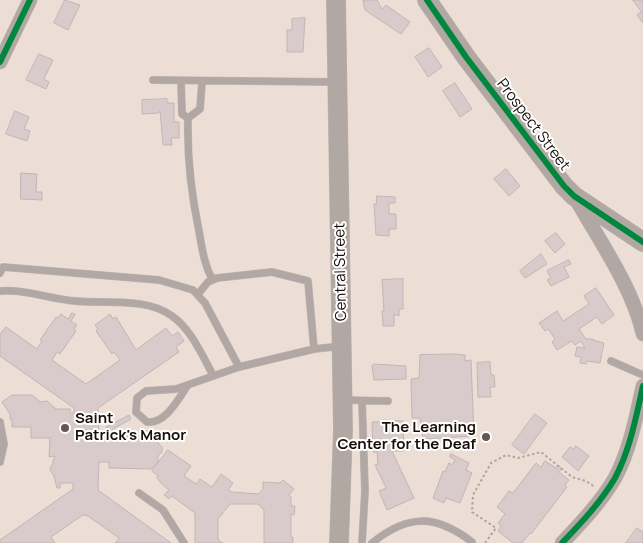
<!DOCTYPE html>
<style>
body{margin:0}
canvas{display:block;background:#ecded5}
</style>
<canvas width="643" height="543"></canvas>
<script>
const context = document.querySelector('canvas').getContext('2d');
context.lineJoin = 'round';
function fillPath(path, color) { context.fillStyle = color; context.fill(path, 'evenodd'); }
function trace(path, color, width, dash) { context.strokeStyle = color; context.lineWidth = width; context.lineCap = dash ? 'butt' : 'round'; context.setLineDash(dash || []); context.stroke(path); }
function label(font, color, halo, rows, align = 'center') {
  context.font = font + ' Manrope,sans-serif'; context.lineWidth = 4; context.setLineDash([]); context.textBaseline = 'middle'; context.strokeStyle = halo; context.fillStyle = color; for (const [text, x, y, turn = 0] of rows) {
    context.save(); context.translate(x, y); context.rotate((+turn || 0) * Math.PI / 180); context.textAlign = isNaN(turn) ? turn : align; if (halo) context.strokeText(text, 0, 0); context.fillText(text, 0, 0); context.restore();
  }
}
const building = new Path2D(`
 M65,0l15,5 -12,25 -14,-7z
 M366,0h11l5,9 4,-4 24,17 -9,12 -36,-24 -2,-9z
 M633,0h10v23l-6,-8 4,-3z
 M305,18l-2,34h-16v-22h5v-11z
 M429,48l13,19 -14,10 -13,-20z
 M39,54l14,6 -9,19 5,3 -3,7 -20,-9z
 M455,83l17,26 -12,8 -17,-26z
 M167,99v4h7v19h5v16h-8l1,7h-9l-3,-34 -2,2 -16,1v-14z
 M15,111l14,6 -5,12 6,2 -3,10 -21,-7z
 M506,169l14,17 -11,10 -15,-17z
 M21,173l16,1 -1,18h6v8l-21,-1z
 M377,196l18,1v6h-6v11h7v15h-7v7l-13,-1 -2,-31h2z
 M556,233l9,11 -10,9 -10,-12z
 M541,254l6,10 -22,14 -5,-7z
 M569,260l2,4 -7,3 5,10 -18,9 -4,-6 4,-2 -4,-7z
 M403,279v30h-4v7l-5,-2v12h-11l-1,-15h2l-2,-31z
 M596,288l18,27 -12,9 -5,-7 -18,12 7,10h7v1l11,3 -4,20 -13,-2 -1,3 -6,-1 1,-6 -6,-1 2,-9 8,1 -4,-7 -6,4 -3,-4 -15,9 -5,-8 3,-3 -7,-10 -3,2 -6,-8 18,-12 6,10 26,-17 -5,-8z
 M72,313l3,1 -4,7 6,4 -3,4 2,2 -16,23 -3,-2 -5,8 34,24 34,-24 -6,-8 -2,2 -16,-23 2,-2 -3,-4 15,-11 3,5 3,-2 20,33 30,-22 6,8 6,-4 6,9 -8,6 3,5 -81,56v6l1,22h7v-9l23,-12 2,4 -18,10v7l30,1 1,-6 10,1v4h5l-1,7 4,4v5l-4,4v7l-7,6 -42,-1v-6h-10l-1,28 73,53h-56l4,-5 -31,-22 -5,-1 -32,22 4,6h-55v-3l73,-51v-6h-13v5h-3l-3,-12 -4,-6 5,-14 -6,1 1,-19h-19v-11h-19v-8h-2v-5l-8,-12 10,-7h20l9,7 6,-1 9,8h14v4h4v-5l-74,-52v-22l6,-7 31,22 5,-8 -2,-1 16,-23 2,1 3,-4 7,5z
 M456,354l9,1v6l6,-1 3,76 -51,3 -3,-21h-8l-1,-39 8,-1 1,-23z
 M490,362l1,13h3l1,12h-5l1,10h-13l-1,-34z
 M375,364l31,2v13l-32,1 -2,-14z
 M535,414l12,9 -23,31 -12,-9z
 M383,420l20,1 1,30h-12l22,47 -27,12 -8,-19 7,-3 -11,-23 3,-1 -1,-12h-4l-1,-30h12z
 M576,446l13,10 -11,15 -16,-14 8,-10 4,2z
 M168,450l23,16 -7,10 12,8 4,-5 12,8 9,-13 12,9 -5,7 4,2 26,2 5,-5v-7l17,1 3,-3 11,9 -5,6 2,2v9h4l-1,9 -3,-1v23h2v6h-29v-33l-6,-6h-28l-12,15v21l5,3h-28v-30l-23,-17 -3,3 -5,-4 5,-5 -8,-7 -4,-5 1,-2 -6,-5z
 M451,454l18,9 -3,7 6,3 -12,30 -14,-5 -2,5 -11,-5 10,-27 2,1 4,-9 3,2 3,-5 -5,-3z
 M545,461l11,7 2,-3 4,4 -3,3 10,8 -4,5 2,2 -36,47 -1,-1 -8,10h-9l-15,-12 3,-5 -3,-3 7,-9 -8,-7 12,-16 4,2 23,-30 5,4z
 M637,528l6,4v11h-17z`);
fillPath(building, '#d9cacb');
trace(building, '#c1b6b5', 1);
const lane = new Path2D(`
 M153,80l182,2
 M181,81l1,33 6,4 12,-9 2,-27
 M188,118c-1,39 3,75 11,113 3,17 5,33 13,48
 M0,273l3,-6 156,13 34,10 12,13 34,64
 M0,291c26,-2 50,8 75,10 31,3 71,-4 97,15 19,13 30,39 41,59
 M198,294l10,-12 9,-4 55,-6 36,9 6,68
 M611,361l32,14
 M188,385c-10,14 -22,39 -41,37l-11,-10 1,-14 9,-7 30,-2 63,-22 75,-18 28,-3
 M343,400l45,1
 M362,401l3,90 -3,52
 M0,422l4,22 -4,18
 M139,493l24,17 21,33
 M372,543c36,-29 63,-29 100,-1`);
const street = new Path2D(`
 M0,62l30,-62
 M576,199c23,41 57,89 67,135
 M562,543c19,-20 39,-41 53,-65 15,-28 21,-61 28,-92`);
const secondary = new Path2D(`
 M336,0l7,429 -4,114
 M427,0l39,57 98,129 10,10 69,46`);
trace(lane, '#c4b9b2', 8);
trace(street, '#c4b9b2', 15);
trace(secondary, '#c4b9b2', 20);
trace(new Path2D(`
 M485,543l11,-15 -24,-16 1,-17 18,-32 15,-8 12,3 23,-6 31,25 14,4 9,6`), '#aea5a1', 2, [2.5, 2.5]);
trace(lane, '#b1a7a5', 7);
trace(street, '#b1a7a5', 14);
trace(secondary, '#b1a7a3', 19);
trace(new Path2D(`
 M427,0l39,57 98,129 10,10 69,46
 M0,62l30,-62
 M562,543c19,-20 39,-41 53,-65 15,-28 21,-61 28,-92`), '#00873e', 6);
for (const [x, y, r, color] of [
 [65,428,5,"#625750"],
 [486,437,5,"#625750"]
]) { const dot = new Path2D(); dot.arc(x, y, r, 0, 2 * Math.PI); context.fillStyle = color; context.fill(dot); trace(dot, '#fff', 2); }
label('15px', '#170e09', '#fff', [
 ["Prospect Street",533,125,53],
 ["Central Street",341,272,-91]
]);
label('bold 15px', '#170e09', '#fff', [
 ["Saint",75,419],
 ["Patrick's Manor",75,436],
 ["The Learning",476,428,"right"],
 ["Center for the Deaf",476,445,"right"]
], 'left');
</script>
